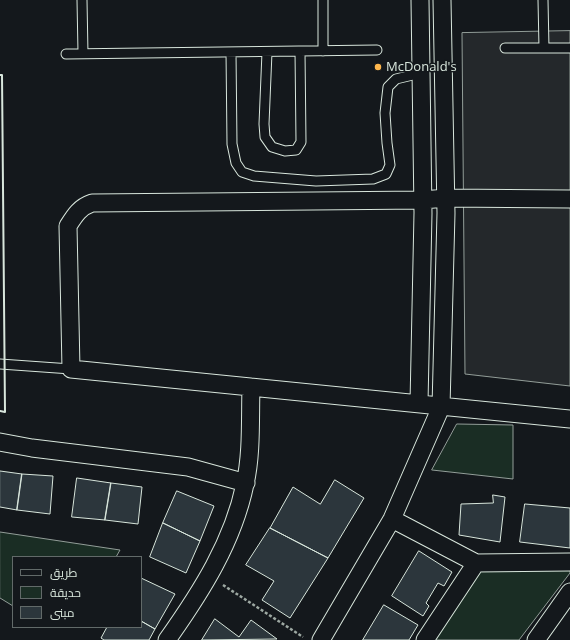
<!DOCTYPE html>
<meta charset="utf-8">
<style>
body{margin:0}
#map{position:relative;width:570px;height:640px;overflow:hidden;background:#14181c;font-family:"Open Sans",Cairo,sans-serif}
canvas{display:block}
.legend{position:absolute;left:12px;top:556px;width:130px;height:72px;box-sizing:border-box;background:#14181c;border:1px solid #626a69;margin:0;padding:5px 7px;list-style:none;font-size:12px;color:#d8e6dc}
.legend li{display:flex;align-items:center;gap:8px;height:20px}
.legend b{width:20px;border:1px solid #626a69}
</style>
<div id="map">
<canvas width="570" height="640"></canvas>
<ul class="legend">
<li><b style="height:5px;background:#14181c"></b>طريق</li>
<li><b style="height:11px;background:#1a2d24"></b>حديقة</li>
<li><b style="height:11px;background:#2c363c"></b>مبنى</li>
</ul>
</div>
<script>
const context = document.querySelector('canvas').getContext('2d');
context.lineJoin = 'round';
function fillPath(path, color) { context.fillStyle = color; context.fill(path, 'evenodd'); }
function trace(path, color, width, dash) { context.strokeStyle = color; context.lineWidth = width; context.lineCap = dash ? 'butt' : 'round'; context.setLineDash(dash || []); context.stroke(path); }
function label(font, color, halo, rows, align = 'center') {
  context.font = font + ' "Open Sans",sans-serif'; context.lineWidth = 3; context.setLineDash([]); context.textBaseline = 'middle'; context.strokeStyle = halo; context.fillStyle = color; for (const [text, x, y, turn = 0] of rows) {
    context.save(); context.translate(x, y); context.rotate((+turn || 0) * Math.PI / 180); context.textAlign = isNaN(turn) ? turn : align; if (halo) context.strokeText(text, 0, 0); context.fillText(text, 0, 0); context.restore();
  }
}
const green = new Path2D(`
 M457,424l56,1v54l-81,-9z
 M0,532l120,18 -4,7h-103v49l-13,-8z
 M479,559h91v14l-51,67h-91z`);
fillPath(green, '#1a2d24');
trace(green, '#939e99', 1);
const parking = new Path2D(`
 M570,31v355l-105,-12 -3,-341z`);
fillPath(parking, '#24282b');
trace(parking, '#939e99', 1);
const building = new Path2D(`
 M0,471l22,3 -5,36 -17,-3z
 M22,474l31,2 -3,38 -33,-4z
 M77,478l34,5 -6,37 -33,-3z
 M335,480l29,18 -36,60 -58,-30 23,-41 27,17z
 M111,483l31,4 -4,37 -33,-4z
 M177,491l37,15 -14,35 -37,-18z
 M493,495l12,2 -5,45 -41,-7 2,-31 32,-1z
 M525,504l45,4v40l-50,-6z
 M163,523l37,18 -14,32 -36,-16z
 M270,528l58,30 -38,60 -28,-18 12,-19 -28,-16z
 M419,551l33,21 -8,14 -6,-3 -12,20 3,3 -6,10 -31,-20z
 M141,578l34,16 -20,35 -14,-8z
 M384,605l34,20 -9,15h-46z
 M215,619l24,18 12,-17 26,19 -75,1z
 M141,621l14,8 -6,11h-45l-3,-2 6,-11h34z`);
fillPath(building, '#2c363c');
trace(building, '#d8e6dc', 1);
const service = new Path2D(`
 M82,0l1,53
 M323,0v51
 M543,0l1,48
 M505,48h65
 M231,52l1,92 4,19 6,9 12,4 62,5 57,-2 13,-5 4,-9 -3,-22 -2,-30 3,-26 8,-8 25,-6
 M267,52l-3,72 1,13 7,10 13,4 11,-1 5,-8 -1,-91
 M66,54l311,-4
 M0,364l71,5`);
const minor = new Path2D(`
 M570,199l-124,-1 -23,2 -331,3c-12,4 -17,12 -24,23l3,143 499,50
 M419,403l4,-190 -3,-213
 M0,442l32,6 156,19 58,16
 M392,519l84,44 94,-1
 M167,640c34,-48 66,-98 78,-156 7,-31 5,-66 6,-97
 M321,640l71,-121 49,-112 5,-194 -4,-213
 M425,640l51,-77
 M536,640l34,-48`);
trace(service, '#d8e6dc', 11);
trace(minor, '#d8e6dc', 19);
trace(new Path2D(`
 M223,585l80,52`), '#9da8a2', 2.5, [3, 2]);
trace(service, '#14181c', 9);
trace(minor, '#14181c', 17);
trace(new Path2D(`
 M0,75h2l3,337 -5,-1`), '#d8e6dc', 2);
for (const [x, y, r, color] of [
 [378,67,4,"#ffb74d"]
]) { const dot = new Path2D(); dot.arc(x, y, r, 0, 2 * Math.PI); context.fillStyle = color; context.fill(dot); trace(dot, '#14181c', 1.5); }
label('13px', '#d8e6dc', '#14181c', [
 ["McDonald's",386,67]
], 'left');
</script>
